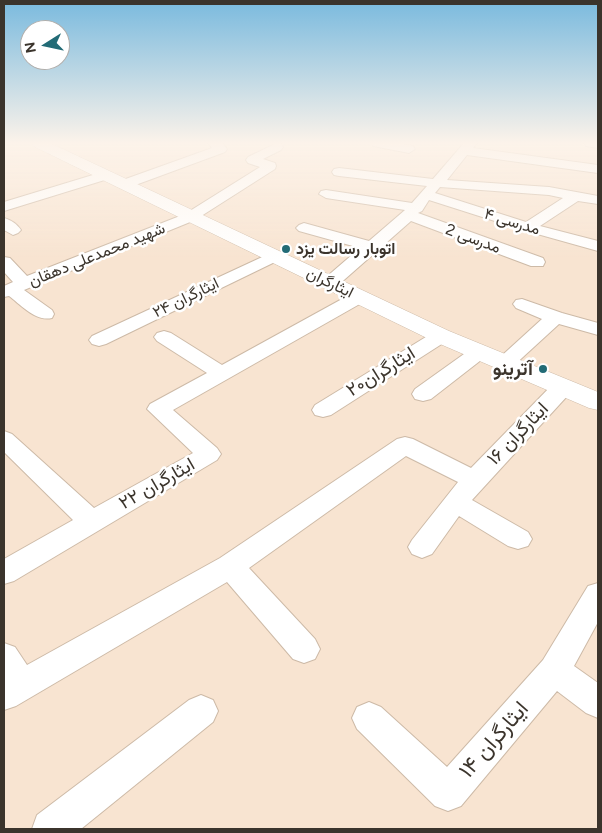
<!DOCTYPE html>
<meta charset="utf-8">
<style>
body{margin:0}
#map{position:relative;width:602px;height:833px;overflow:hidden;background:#f8e4d1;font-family:Figtree,sans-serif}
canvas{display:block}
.frame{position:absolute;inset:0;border:5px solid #3b342c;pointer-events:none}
.north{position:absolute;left:20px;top:20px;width:50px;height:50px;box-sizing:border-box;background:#fff;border:1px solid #b1aeab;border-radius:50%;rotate:260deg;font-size:14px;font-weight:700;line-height:20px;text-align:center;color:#3b342c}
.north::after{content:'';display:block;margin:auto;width:18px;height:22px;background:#226b76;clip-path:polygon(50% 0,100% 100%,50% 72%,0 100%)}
</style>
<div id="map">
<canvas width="602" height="833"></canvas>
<div class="frame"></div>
<div class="north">N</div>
</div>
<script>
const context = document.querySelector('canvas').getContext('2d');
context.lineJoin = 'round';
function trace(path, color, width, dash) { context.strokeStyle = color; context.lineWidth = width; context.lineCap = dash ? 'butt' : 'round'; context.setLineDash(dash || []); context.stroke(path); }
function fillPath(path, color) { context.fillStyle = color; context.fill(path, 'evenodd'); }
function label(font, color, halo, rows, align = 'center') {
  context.font = font + ' Figtree,Vazirmatn,sans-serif'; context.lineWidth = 5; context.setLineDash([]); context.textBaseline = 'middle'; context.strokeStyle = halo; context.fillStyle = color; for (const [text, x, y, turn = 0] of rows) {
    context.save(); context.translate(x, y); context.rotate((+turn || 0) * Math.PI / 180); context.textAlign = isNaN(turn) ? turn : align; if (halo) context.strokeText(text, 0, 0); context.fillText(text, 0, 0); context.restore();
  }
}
const minor = new Path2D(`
 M208,143h14l5,6 -2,3 -95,35 -5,1 -7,-4 2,-3 92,-33z
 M277,143l4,1 2,3 -2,3 -18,9 12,4 1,3 -1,3 -80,51 -171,70 28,20 2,4 -2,4c-16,4 -31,-13 -43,-22l-5,1v-11l9,-4 -9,-10v-15l6,1 17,18 158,-62 75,-47 -12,-4 -2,-3 2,-3z
 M371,143h27l15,3 2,3 -6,4 -36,-7z
 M464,143h13l-4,5 125,17v8l-131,-18 -20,25 102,7 49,9v8l-20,-3 -38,25 58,15v10l-75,-21 -94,-30 -7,11 -4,2 125,45 2,4 -2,4h-12l-120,-45 -75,66 -6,1 -6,-1 -3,-4 3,-4 36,-31 -61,-17 -3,-3 3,-3 5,-2 65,18 36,-31 -79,-12 -7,-4 2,-3 5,-1 86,13 15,-17 -88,-10 -5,-1 -2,-3 2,-3 5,-1 94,11zM440,187l109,8 14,3 -37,24 -91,-29z
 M584,143h14v5l-12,-2z
 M106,171l7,4 -2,3 -107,33v-9z
 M4,218c7,2 13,6 17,12l-3,3 -5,2 -9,-5z
 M273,252l6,2 2,3 -2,3 -173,84 -7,2 -7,-2 -3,-4 3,-4z
 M359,292l6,1 3,4 -3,4 -192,109 44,38 4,6 -4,6 -203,121 -10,3v-25l69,-39 -69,-68v-21l8,3 82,74 99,-55 -46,-44 3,-5 57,-31 -50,-32 -3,-4 3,-4 7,-2 7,2 51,32 131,-72z
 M522,299l40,14 36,10v12l-39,-11 -48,44 -7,2 -7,-2 -3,-4 3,-4 45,-41 -26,-11 -3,-4 3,-4z
 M441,330l7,2 3,4 -3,4 -117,75 -8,2 -8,-2 -3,-5 3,-5 119,-73z
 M478,347l7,2 3,4 -3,4 -54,42 -8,2 -8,-2 -3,-5 3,-5 56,-40z
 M562,382l8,1 3,5 -3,5 -98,107 56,32 4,7 -4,7 -10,3 -10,-3 -49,-30 -27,38 -10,4 -10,-4 -4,-7 4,-7 46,-58 -52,-26 -157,112 66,71 5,10 -5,10 -11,4 -11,-4 -66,-77 -211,124 -12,4v-67l11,4 12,18 193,-107 177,-119 8,-2 8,2 58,29 83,-85z
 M598,583v39l-24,44 24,17v35l-12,-5 -29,-22 -96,115 -13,5 -13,-5 -78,-77 -5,-11 5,-11 12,-5 12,5 66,60 96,-107 45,-74z
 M201,695l12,5 5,11 -5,11 -132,107h-49l5,-14 152,-115z`);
const secondary = new Path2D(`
 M31,143h19l399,188 149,61v18l-9,-2 -156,-67 -400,-195z`);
trace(minor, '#cdbaa7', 2);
trace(secondary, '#cdbaa7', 1);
fillPath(minor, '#fff');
fillPath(secondary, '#fff');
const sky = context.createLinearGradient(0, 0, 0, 260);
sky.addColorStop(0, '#7abade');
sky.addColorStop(0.55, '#fcf3ea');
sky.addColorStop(1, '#fcf3ea00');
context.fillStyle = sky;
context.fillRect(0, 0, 602, 260);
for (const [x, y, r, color] of [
 [286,249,5,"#226b76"],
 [543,369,5,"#226b76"]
]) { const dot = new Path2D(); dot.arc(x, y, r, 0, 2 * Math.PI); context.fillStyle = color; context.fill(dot); trace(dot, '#fff', 2); }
label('16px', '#3b342c', '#fff', [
 ["مدرسی ۴",512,222,17],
 ["مدرسی 2",473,239,20],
 ["شهید محمدعلی دهقان",97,255,-22],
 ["ایثارگران",330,283,26],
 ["ایثارگران ۲۴",186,298,-26]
]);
label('bold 16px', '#3b342c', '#fff', [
 ["اتوبار رسالت یزد",296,249]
], 'left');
label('bold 19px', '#3b342c', '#fff', [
 ["آترینو",533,369]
], 'right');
label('19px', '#3b342c', '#fff', [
 ["۲۰ایثارگران",381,372,-32],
 ["ایثارگران ۱۶",518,434,-46],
 ["ایثارگران ۲۲",157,484,-30]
]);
label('22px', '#3b342c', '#fff', [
 ["ایثارگران ۱۴",494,740,-49]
]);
</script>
